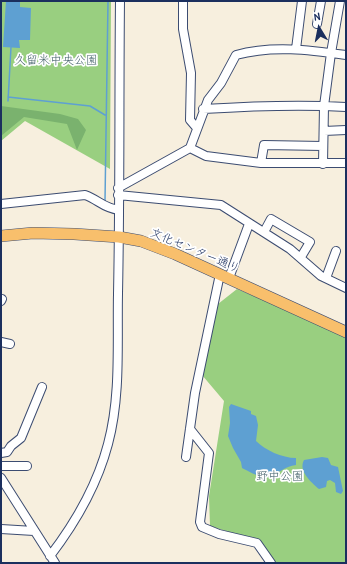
<!DOCTYPE html>
<meta charset="utf-8">
<style>
body{margin:0}
#map{position:relative;width:347px;height:564px;overflow:hidden;background:#f7efde;font-family:"Patrick Hand",sans-serif}
canvas{display:block}
.frame{position:absolute;inset:0;border:2px solid #1b2f5e;pointer-events:none}
.north{position:absolute;left:299px;top:8px;width:40px;height:40px;-webkit-text-stroke:3px #fff;paint-order:stroke;rotate:350deg;font-size:11px;font-weight:700;line-height:16px;text-align:center;color:#1b2f5e}
.north::after{content:'';display:block;margin:auto;width:14px;height:18px;background:#1b2f5e;clip-path:polygon(50% 0,100% 100%,50% 72%,0 100%)}
</style>
<div id="map">
<canvas width="347" height="564"></canvas>
<div class="frame"></div>
<div class="north">N</div>
</div>
<script>
const context = document.querySelector('canvas').getContext('2d');
context.lineJoin = 'round';
function fillPath(path, color) { context.fillStyle = color; context.fill(path, 'evenodd'); }
function trace(path, color, width, dash) { context.strokeStyle = color; context.lineWidth = width; context.lineCap = dash ? 'butt' : 'round'; context.setLineDash(dash || []); context.stroke(path); }
function label(font, color, halo, rows, align = 'center') {
  context.font = font + ' "Patrick Hand","Klee One",sans-serif'; context.lineWidth = 3.5; context.setLineDash([]); context.textBaseline = 'middle'; context.strokeStyle = halo; context.fillStyle = color; for (const [text, x, y, turn = 0] of rows) {
    context.save(); context.translate(x, y); context.rotate((+turn || 0) * Math.PI / 180); context.textAlign = isNaN(turn) ? turn : align; if (halo) context.strokeText(text, 0, 0); context.fillText(text, 0, 0); context.restore();
  }
}
fillPath(new Path2D(`
 M1,1h110l-1,168 -85,-48 -24,20z
 M237,289l109,46v228h-70l-15,-21 -51,-16 -1,-30 15,-95 -22,-26 16,-71z`), '#99cf80');
fillPath(new Path2D(`
 M1,106l59,8 18,5 8,11 -9,20 -10,-26 -43,-7 -23,19z`), '#7ab26e');
fillPath(new Path2D(`
 M6,1h14v6l11,1 -1,32h-11l1,8 -17,-1z
 M231,404l20,7v3l5,2 2,9 -2,16c9,9 26,17 40,17v7c-11,1 -19,10 -31,13 -8,-2 -17,-7 -23,-10l-1,-6 -8,-14 -5,-12 2,-13 -1,-16z
 M322,457l6,1 3,7 7,2 5,24 -2,3 -5,-2 -1,-9 -5,-3 -3,1 -1,6 -7,2c-8,-7 -21,-18 -15,-29z`), '#5ea0d2');
trace(new Path2D(`
 M8,97l82,9 15,9
 M8,101l3,-54
 M105,201l3,-200`), '#5ea0d2', 1.5);
const minor = new Path2D(`
 M183,1v28l8,44 -1,47 6,7
 M317,24l4,-23
 M296,49l6,-48
 M203,109c48,-3 96,-5 143,-2
 M324,131l22,-1
 M190,148l16,8 55,7h85
 M261,163l3,-18 59,1
 M323,164l1,-58 7,-53 9,-52
 M118,188l72,-40 18,-48 13,-17 15,-28c36,-10 74,-5 110,0
 M118,195l103,10 69,44 31,27 25,12
 M1,204l84,-9c14,5 18,13 34,15
 M264,232l7,-13 39,23 -9,15
 M229,278l20,-54
 M326,278l10,-27
 M1,301l1,-2
 M1,342l9,2
 M190,429l19,24 -9,69 2,5 17,7 38,9 14,20
 M1,453l6,-1 4,-6 10,-8 21,-51
 M186,457l9,-64 25,-119
 M1,466h26
 M1,478l54,85
 M1,529l33,2
 M50,556c26,-34 47,-70 58,-112 13,-48 9,-101 10,-150 2,-98 1,-195 2,-293`);
const highway = new Path2D(`
 M1,236l32,-3 41,1 45,3 22,4 34,13 171,78`);
trace(minor, '#3c4c71', 10);
trace(highway, '#3c4c71', 12);
trace(minor, '#fff', 8);
trace(highway, '#f8bf6c', 11);
label('12px', '#415f68', '#fff', [
 ["久留米中央公園",56,61],
 ["野中公園",280,477]
]);
label('12px', '#1b2f5e', '#fff', [
 ["文化センター通り",195,251,23]
]);
</script>
